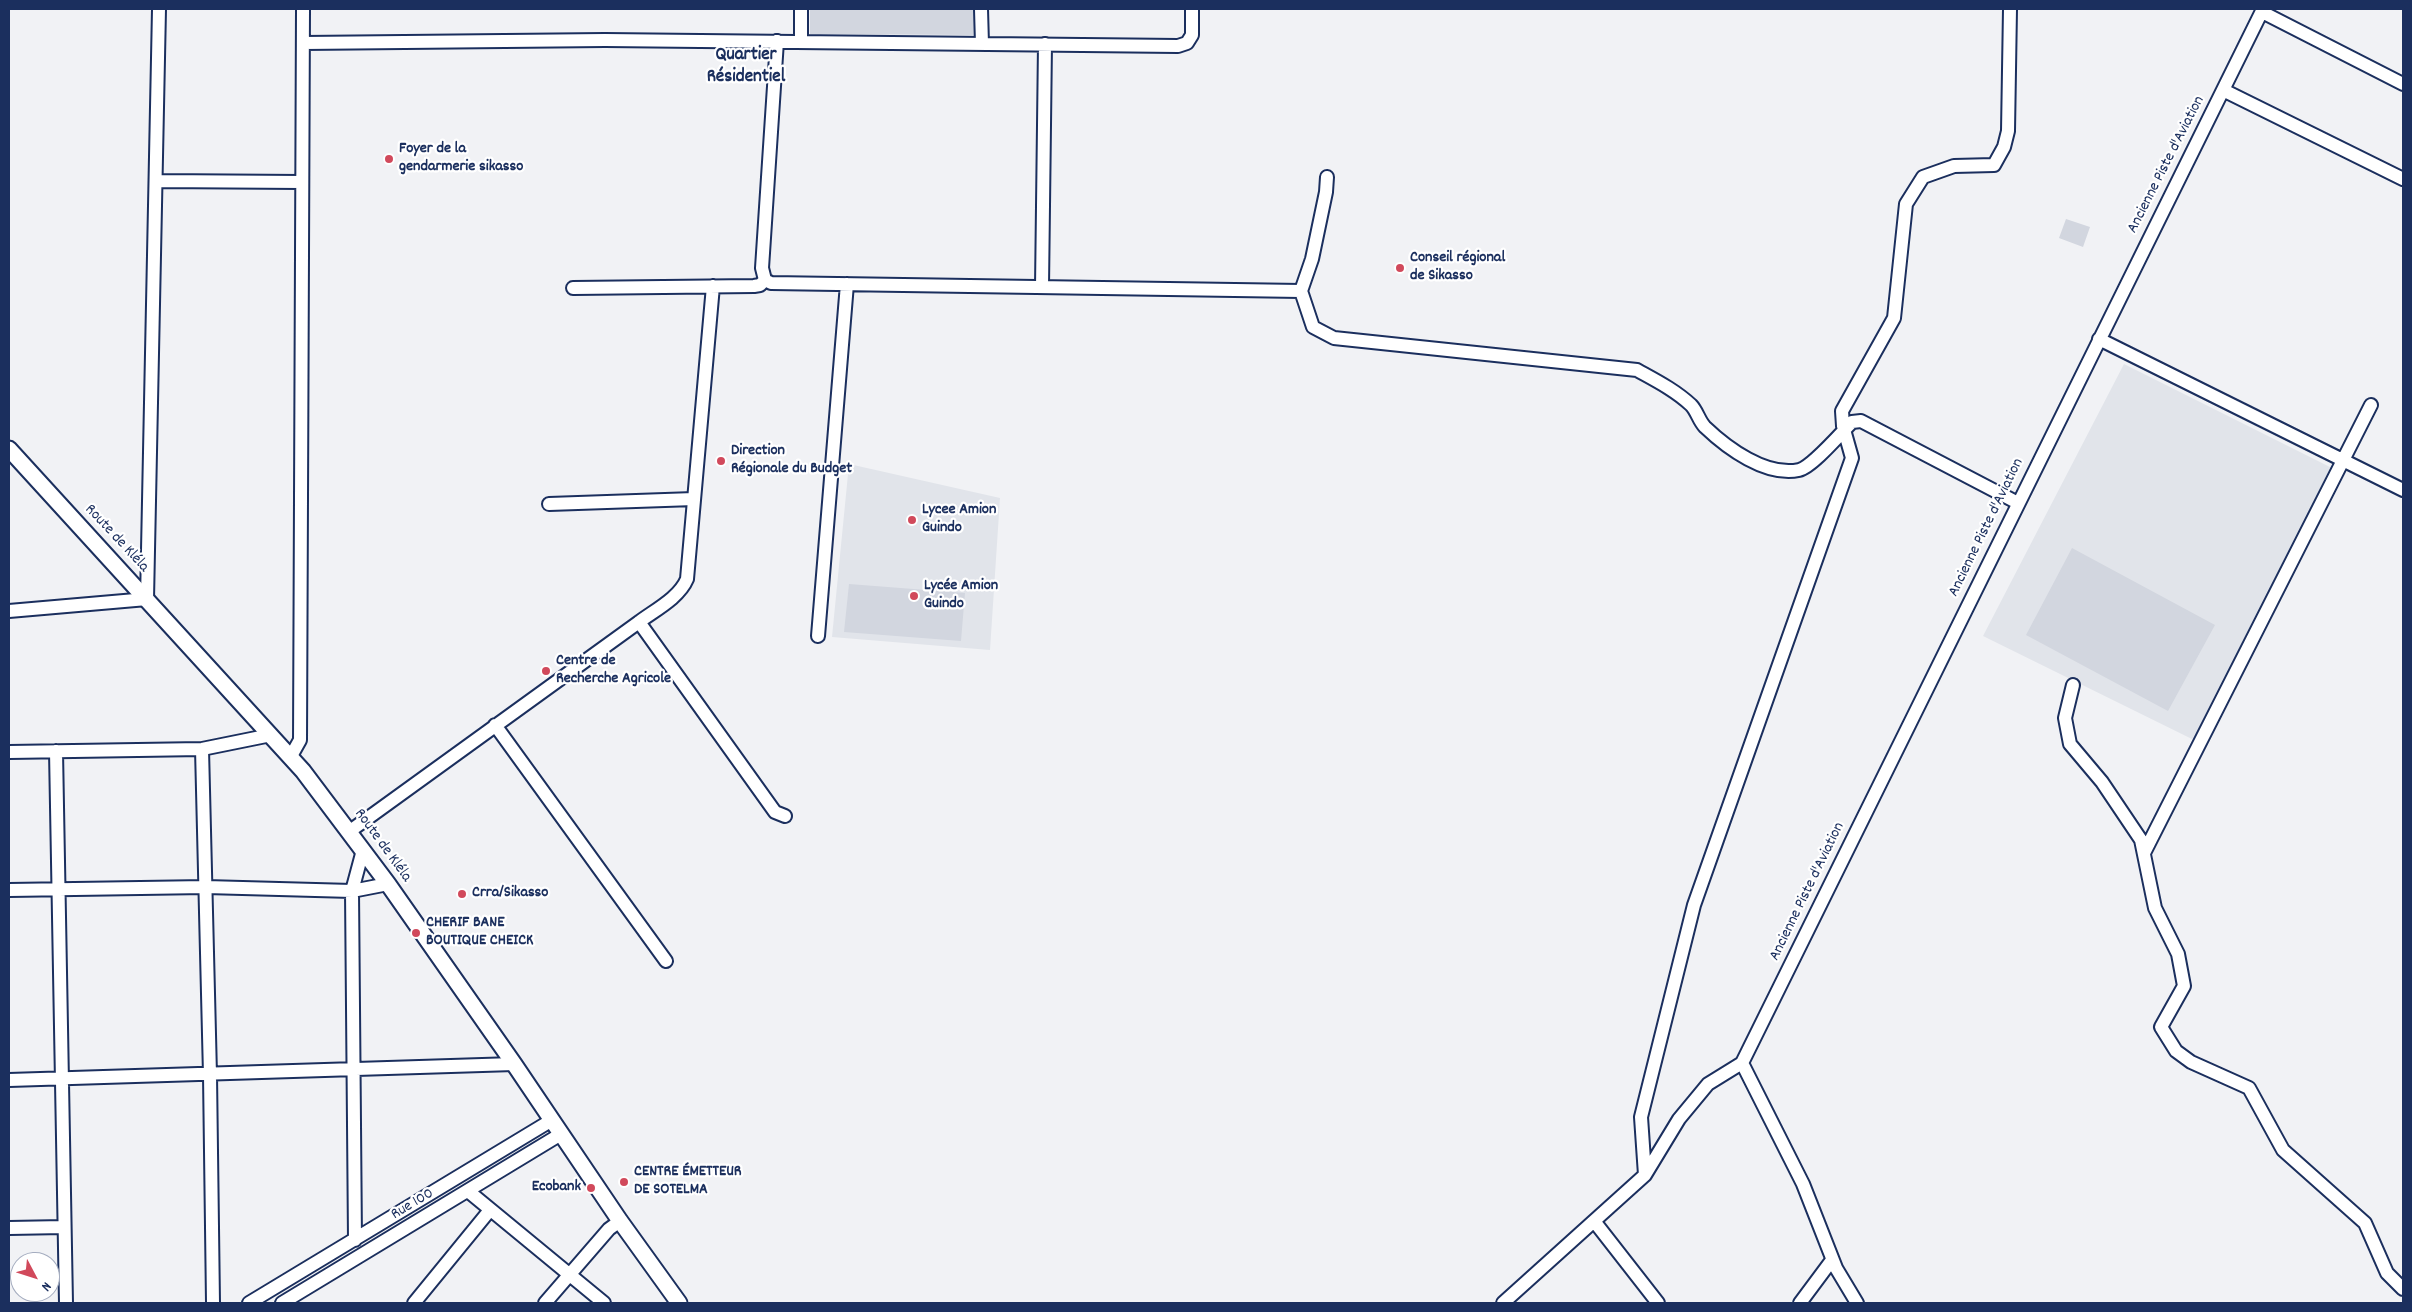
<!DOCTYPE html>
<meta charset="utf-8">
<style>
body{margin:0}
#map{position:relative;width:2412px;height:1312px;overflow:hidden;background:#f1f2f5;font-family:Dekko,sans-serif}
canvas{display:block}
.frame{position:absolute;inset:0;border:10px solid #1b2f5e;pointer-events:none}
.north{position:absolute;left:10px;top:1252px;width:50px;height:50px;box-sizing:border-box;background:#fff;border:1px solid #a4acbf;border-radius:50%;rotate:130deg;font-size:14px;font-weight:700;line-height:20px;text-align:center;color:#1b2f5e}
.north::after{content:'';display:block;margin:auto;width:18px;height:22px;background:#d1495b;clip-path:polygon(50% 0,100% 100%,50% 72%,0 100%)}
</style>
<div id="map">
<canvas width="2412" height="1312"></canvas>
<div class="frame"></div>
<div class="north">N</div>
</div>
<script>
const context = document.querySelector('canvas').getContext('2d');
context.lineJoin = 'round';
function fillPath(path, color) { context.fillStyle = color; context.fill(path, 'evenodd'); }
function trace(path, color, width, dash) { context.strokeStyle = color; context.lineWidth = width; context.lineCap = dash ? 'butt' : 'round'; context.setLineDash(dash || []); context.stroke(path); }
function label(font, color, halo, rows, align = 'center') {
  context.font = font + ' Dekko,sans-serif'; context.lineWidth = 4.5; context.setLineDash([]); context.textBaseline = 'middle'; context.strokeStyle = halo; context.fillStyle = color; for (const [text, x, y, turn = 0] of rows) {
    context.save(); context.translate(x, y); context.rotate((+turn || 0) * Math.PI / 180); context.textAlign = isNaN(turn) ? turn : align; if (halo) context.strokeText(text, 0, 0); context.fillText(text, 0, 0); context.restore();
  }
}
fillPath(new Path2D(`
 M2124,364l208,104 -136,273 -213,-105z
 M849,464l151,34 -10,152 -158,-13z`), '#e1e4ea');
fillPath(new Path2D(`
 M810,9h164v26l-164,-1z
 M2066,219l24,8 -7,20 -24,-9z
 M2072,548l143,77 -47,86 -142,-76z
 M849,584l116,9 -4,48 -117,-9z`), '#d2d6df');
const minor = new Path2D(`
 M981,9l1,35
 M2262,12l141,72
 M801,41v-32
 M304,43l301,-3 573,6 9,-3 5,-8v-26
 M2223,90l180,89
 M1327,177l-1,15 -14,67 -11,32 12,36 21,11 303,32c18,10 38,20 54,35 6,6 8,16 14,22 22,21 61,50 94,43 13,-3 42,-37 53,-48l9,-1 157,82
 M156,181l146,1
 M765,280l6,3 530,8
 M765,280l-3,-12 15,-227
 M1042,287l3,-243
 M573,288l181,-2 6,-1 5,-5
 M2099,339l304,151
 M549,504l145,-5
 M9,611l138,-12 12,-590
 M639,622l136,190 10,4
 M818,636l29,-352
 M2073,685l-8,33 5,26 32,38 39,58 14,68 23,46 6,32 -23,41 15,24 15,11 58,26 34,62 82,73 22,50 16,16
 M495,725l171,236
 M202,749l8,326 3,228
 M56,751l10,552
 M9,752l193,-3 69,-14
 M291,756l9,-16 3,-731
 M350,831l289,-209c16,-12 40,-24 48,-43l26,-293
 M2144,853l227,-448
 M9,890l197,-3 146,4 36,-7
 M1742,1063l521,-1054
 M1742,1063l61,121 33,84 21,35
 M9,1080l505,-16
 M1645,1175l-4,-58 53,-212 158,-447 -9,-32 -1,-15 52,-93 12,-114 17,-27 31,-11 40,-1 10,-18 4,-16 2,-122
 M468,1191l136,112
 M1594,1221l64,82
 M9,1228l55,-1
 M355,1240l-3,-349 11,-41
 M249,1303l303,-183
 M282,1303l279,-169
 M414,1303l76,-93
 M545,1303l64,-74 11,-8
 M1503,1303l142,-128 34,-56 29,-35 34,-21
 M1800,1303l32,-43`);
const major = new Path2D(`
 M9,449l294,322 85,113 126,180 106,157 59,82`);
trace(minor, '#1b2f5e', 16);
trace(major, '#1b2f5e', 19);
trace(minor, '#fff', 12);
trace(major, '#fff', 15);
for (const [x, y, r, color] of [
 [389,159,5,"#d1495b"],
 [1400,268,5,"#d1495b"],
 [721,461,5,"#d1495b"],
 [912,520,5,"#d1495b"],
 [914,596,5,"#d1495b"],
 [546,671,5,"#d1495b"],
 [462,894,5,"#d1495b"],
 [416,933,5,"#d1495b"],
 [624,1182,5,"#d1495b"],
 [591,1188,5,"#d1495b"]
]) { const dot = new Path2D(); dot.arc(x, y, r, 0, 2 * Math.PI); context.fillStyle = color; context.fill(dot); trace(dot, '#fff', 2); }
label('bold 16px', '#1b2f5e', '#fff', [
 ["Foyer de la",399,150],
 ["gendarmerie sikasso",399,168],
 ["Conseil régional",1410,259],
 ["de Sikasso",1410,277],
 ["Direction",731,452],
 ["Régionale du Budget",731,470],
 ["Lycee Amion",922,511],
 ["Guindo",922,529],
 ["Lycée Amion",924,587],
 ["Guindo",924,605],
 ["Centre de",556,662],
 ["Recherche Agricole",556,680],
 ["Crra/Sikasso",472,894],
 ["CHERIF BANE",426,924],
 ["BOUTIQUE CHEICK",426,942],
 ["CENTRE ÉMETTEUR",634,1173],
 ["DE SOTELMA",634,1191],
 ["Ecobank",581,1188,"right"]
], 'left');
label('16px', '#1b2f5e', '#fff', [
 ["Ancienne Piste d'Aviation",2167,165,-63],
 ["Ancienne Piste d'Aviation",1987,528,-64],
 ["Route de Kléla",116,539,47],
 ["Route de Kléla",382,846,54],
 ["Ancienne Piste d'Aviation",1808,892,-64],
 ["Rue 100",413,1205,-31]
]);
label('bold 19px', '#1b2f5e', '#fff', [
 ["Quartier",746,56],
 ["Résidentiel",746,78]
]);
</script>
